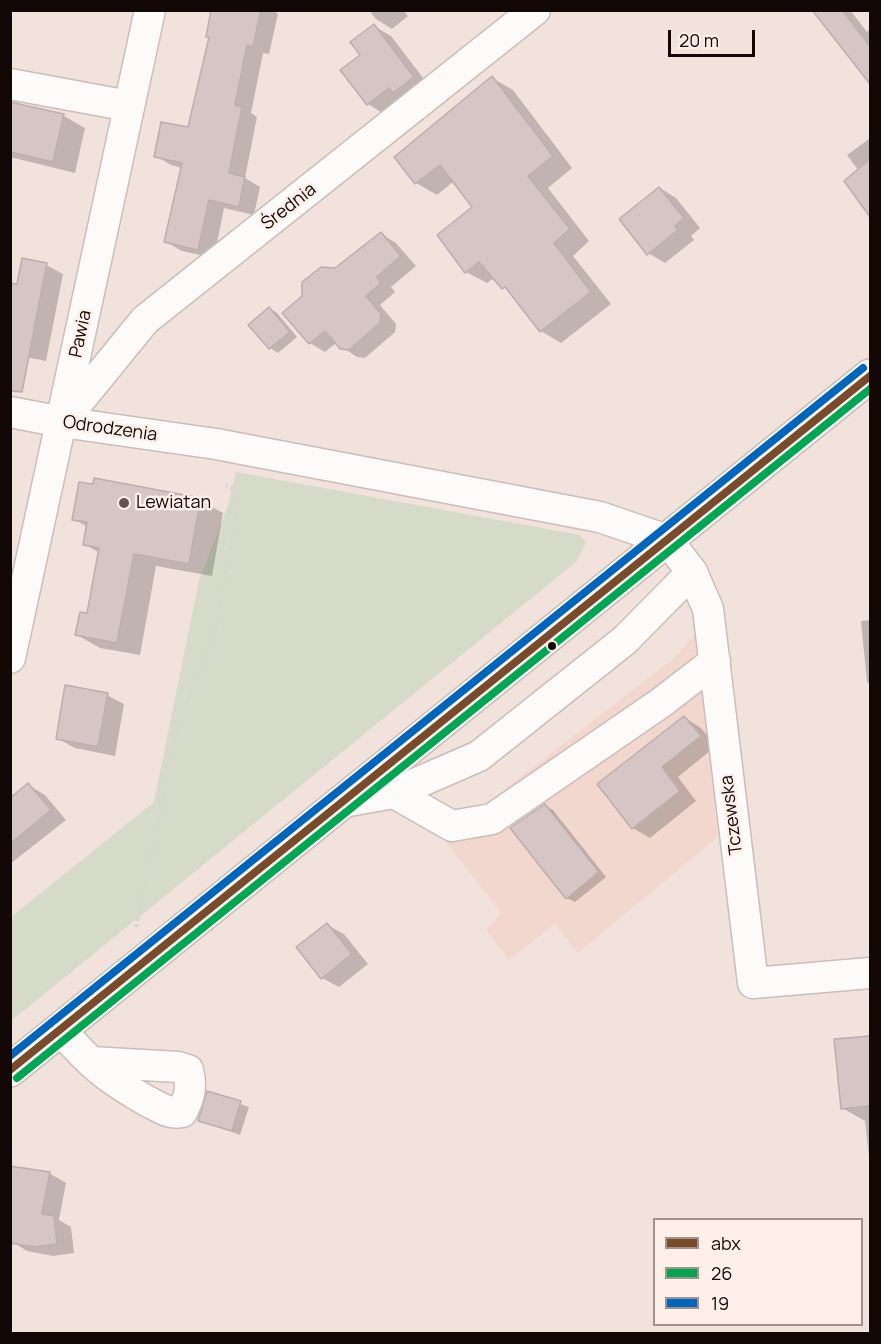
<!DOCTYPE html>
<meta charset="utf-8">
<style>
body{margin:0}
#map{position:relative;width:881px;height:1344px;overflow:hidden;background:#f2e2dc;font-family:Manrope,sans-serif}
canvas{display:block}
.frame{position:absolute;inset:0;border:12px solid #130805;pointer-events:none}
.legend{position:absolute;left:653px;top:1218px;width:210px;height:108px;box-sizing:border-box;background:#feefe9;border:2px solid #a0938e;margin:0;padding:8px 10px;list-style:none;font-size:18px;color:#130805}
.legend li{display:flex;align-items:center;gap:12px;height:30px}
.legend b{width:30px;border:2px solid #a0938e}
.scale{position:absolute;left:668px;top:30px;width:87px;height:27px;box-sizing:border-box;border:3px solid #130805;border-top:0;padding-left:8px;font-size:18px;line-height:21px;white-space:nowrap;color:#130805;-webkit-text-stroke:4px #feefe9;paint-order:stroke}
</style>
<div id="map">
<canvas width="881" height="1344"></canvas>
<div class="frame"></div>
<ul class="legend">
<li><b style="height:8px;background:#7a4b2a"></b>abx</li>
<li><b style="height:8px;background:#00a651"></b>26</li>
<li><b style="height:8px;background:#0065bd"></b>19</li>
</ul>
<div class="scale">20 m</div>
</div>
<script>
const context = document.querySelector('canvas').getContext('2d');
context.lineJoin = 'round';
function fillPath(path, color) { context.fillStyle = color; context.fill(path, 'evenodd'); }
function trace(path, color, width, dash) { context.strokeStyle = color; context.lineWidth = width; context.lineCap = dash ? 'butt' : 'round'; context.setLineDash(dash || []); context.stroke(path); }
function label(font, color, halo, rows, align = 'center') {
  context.font = font + ' Manrope,sans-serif'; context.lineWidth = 5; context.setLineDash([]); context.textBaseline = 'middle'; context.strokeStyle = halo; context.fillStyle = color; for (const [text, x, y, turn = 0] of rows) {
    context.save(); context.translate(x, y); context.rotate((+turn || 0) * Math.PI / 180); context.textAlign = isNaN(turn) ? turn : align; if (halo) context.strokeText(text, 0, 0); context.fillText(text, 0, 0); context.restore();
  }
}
fillPath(new Path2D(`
 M696,634l22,203 -140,116 -23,-29 -46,36 -23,-30 15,-17 -56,-73 -38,-25 50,-2 26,-7 190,-147z`), '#f1d7ce');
fillPath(new Path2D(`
 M236,472l344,63 6,7 -10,20 -565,459v-104l143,-115 45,-222 29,-74z`), '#d6dbc9');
fillPath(new Path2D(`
 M213,10h59l6,4 -9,40 -6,-1 -12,60 6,4 -12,61 15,9 -6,28 -30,-7 -10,50 -32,-7 -16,-9 16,-74 -11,-3 -15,-9 34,-27 21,-91z
 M369,10h34l5,6 -16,13 -16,-10z
 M814,10h36l17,22 3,-3v47l-8,-5z
 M374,26l17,10 39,51 -46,27 -16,-10 -5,-48z
 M492,78l21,12 59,78 -24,20 41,53 -16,15 38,48 -50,39 -20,-12 -29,-38 -18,-15 -7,5 -21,-11 8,-64 -20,-27 -17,14 -21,-12 -20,-26z
 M10,104l54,12 21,12 -10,45 -65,-16z
 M869,139l1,1v71l-4,-3 -7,-37 -12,-16z
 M660,188l16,10 24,30 -9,8 3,4 -29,23 -17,-10z
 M381,234l15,9 20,23 -25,21 4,5 -15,13 16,19 -1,8 -30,26 -8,-1 -21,-14 -11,9 -15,-9 25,-74z
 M46,265l17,9 -17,87 -36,-7 8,-68z
 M269,308l8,5 20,24 -19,16 -8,-5z
 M200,500l23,13 -11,63 -56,-10 -16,89 -40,-7 -23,-13 11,-20 12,-62 -16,-9 4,-17 -15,-8z
 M870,620v64l-3,-2 -6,-61z
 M107,695l17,9 -9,52 -40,-8 -17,-9z
 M685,718l16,10 15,18 -38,31 18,24 -46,37 -17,-10 -34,-44z
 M28,785l17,10 21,25 -56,44v-71l5,3z
 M545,806l8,4 53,67 -31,25 -8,-4z
 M327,925l17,9 24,30 -29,23 -17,-9z
 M870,1038v127l-5,-44 -23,-13 -6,-67z
 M208,1093l41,14 -9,28 -40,-15z
 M49,1173l17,10 -7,37 12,7 3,26 -21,3 -26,-5 -16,-10z`), '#0003');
const building = new Path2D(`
 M211,10h50l-8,37 -6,-2 -12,60 7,2 -13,66 16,4 -6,30 -30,-7 -11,50 -34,-8 18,-79 -28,-6 7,-35 27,5 21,-90h-3z
 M812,10h30l28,36v38z
 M374,24l40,53 -21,16 -4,-5 -22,17 -27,-35 20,-15 -10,-13z
 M492,76l61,80 -25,20 42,53 -16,14 37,49 -51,40 -35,-45 -3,2 -23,-27 -14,11 -28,-38 35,-28 -32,-42 -25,19 -21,-27z
 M10,102l54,12 -11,48 -43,-10z
 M870,159v58l-26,-36z
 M659,187l25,31 -9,8 3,4 -31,25 -28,-36z
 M381,232l20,24 -24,21 4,6 -15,13 15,18 -1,9 -31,27 -9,-1 -15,-18 -16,13 -27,-31 20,-17v-14l19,-15 14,1z
 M22,258l25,5 -25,129 -12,-1v-108l7,1z
 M269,307l21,25 -21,17 -21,-24z
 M94,478l107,20 -12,66 -55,-10 -17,89 -42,-8 5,-23 7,1 12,-65 -16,-3 4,-23 -15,-2 7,-38 14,2z
 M65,685l43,8 -10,54 -42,-8z
 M684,716l17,20 -39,31 18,24 -48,38 -35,-45z
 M28,783l23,27 -41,34v-46z
 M545,804l54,68 -33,27 -56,-71z
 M327,923l25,31 -31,25 -25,-32z
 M870,1036v70l-29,3 -7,-70z
 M207,1091l34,10 -9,30 -34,-10z
 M10,1166l40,6 -8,42 12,2 3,28 -22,3 -25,-4z`);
fillPath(building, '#d5c5c5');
trace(building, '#bcaeae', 1.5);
const minor = new Path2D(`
 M10,84l119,22
 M10,412l52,10 154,22 384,73 67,23 25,32 16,37 45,374 117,-10
 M66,417l79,-97 390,-310
 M10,658l140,-648
 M394,793l58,33 40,-7 170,-117 53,-41
 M343,802l51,-9 85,-37 146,-116 67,-68
 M61,1030c29,34 47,49 86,71 12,6 23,14 35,11 8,-15 10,-26 6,-42l-10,-3 -87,-5`);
const major = new Path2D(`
 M10,1070l860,-694`);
trace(minor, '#ccbdb9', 33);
trace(major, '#ccbdb9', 36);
trace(new Path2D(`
 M136,927l45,-212 33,-78 26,-144 -14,-8`), '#d8d4d2', 4, [3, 3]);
trace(minor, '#fdfbfa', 30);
trace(major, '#fdfbfa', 33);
trace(new Path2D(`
 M10,1070l860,-694`), '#7a4b2a', 8);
trace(new Path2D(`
 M17,1078l853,-689`), '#00a651', 8);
trace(new Path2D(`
 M10,1056l853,-688`), '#0065bd', 8);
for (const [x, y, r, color] of [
 [124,503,6,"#615450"],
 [552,646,5,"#130805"]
]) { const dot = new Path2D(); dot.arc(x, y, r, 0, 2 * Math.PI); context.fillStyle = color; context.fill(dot); trace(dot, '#feefe9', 2); }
label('18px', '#130805', '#feefe9', [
 ["Średnia",289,207,-38],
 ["Pawia",81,334,-78],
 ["Odrodzenia",110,429,8],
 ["Tczewska",732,815,-97]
]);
label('18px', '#130805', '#feefe9', [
 ["Lewiatan",136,503]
], 'left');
</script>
